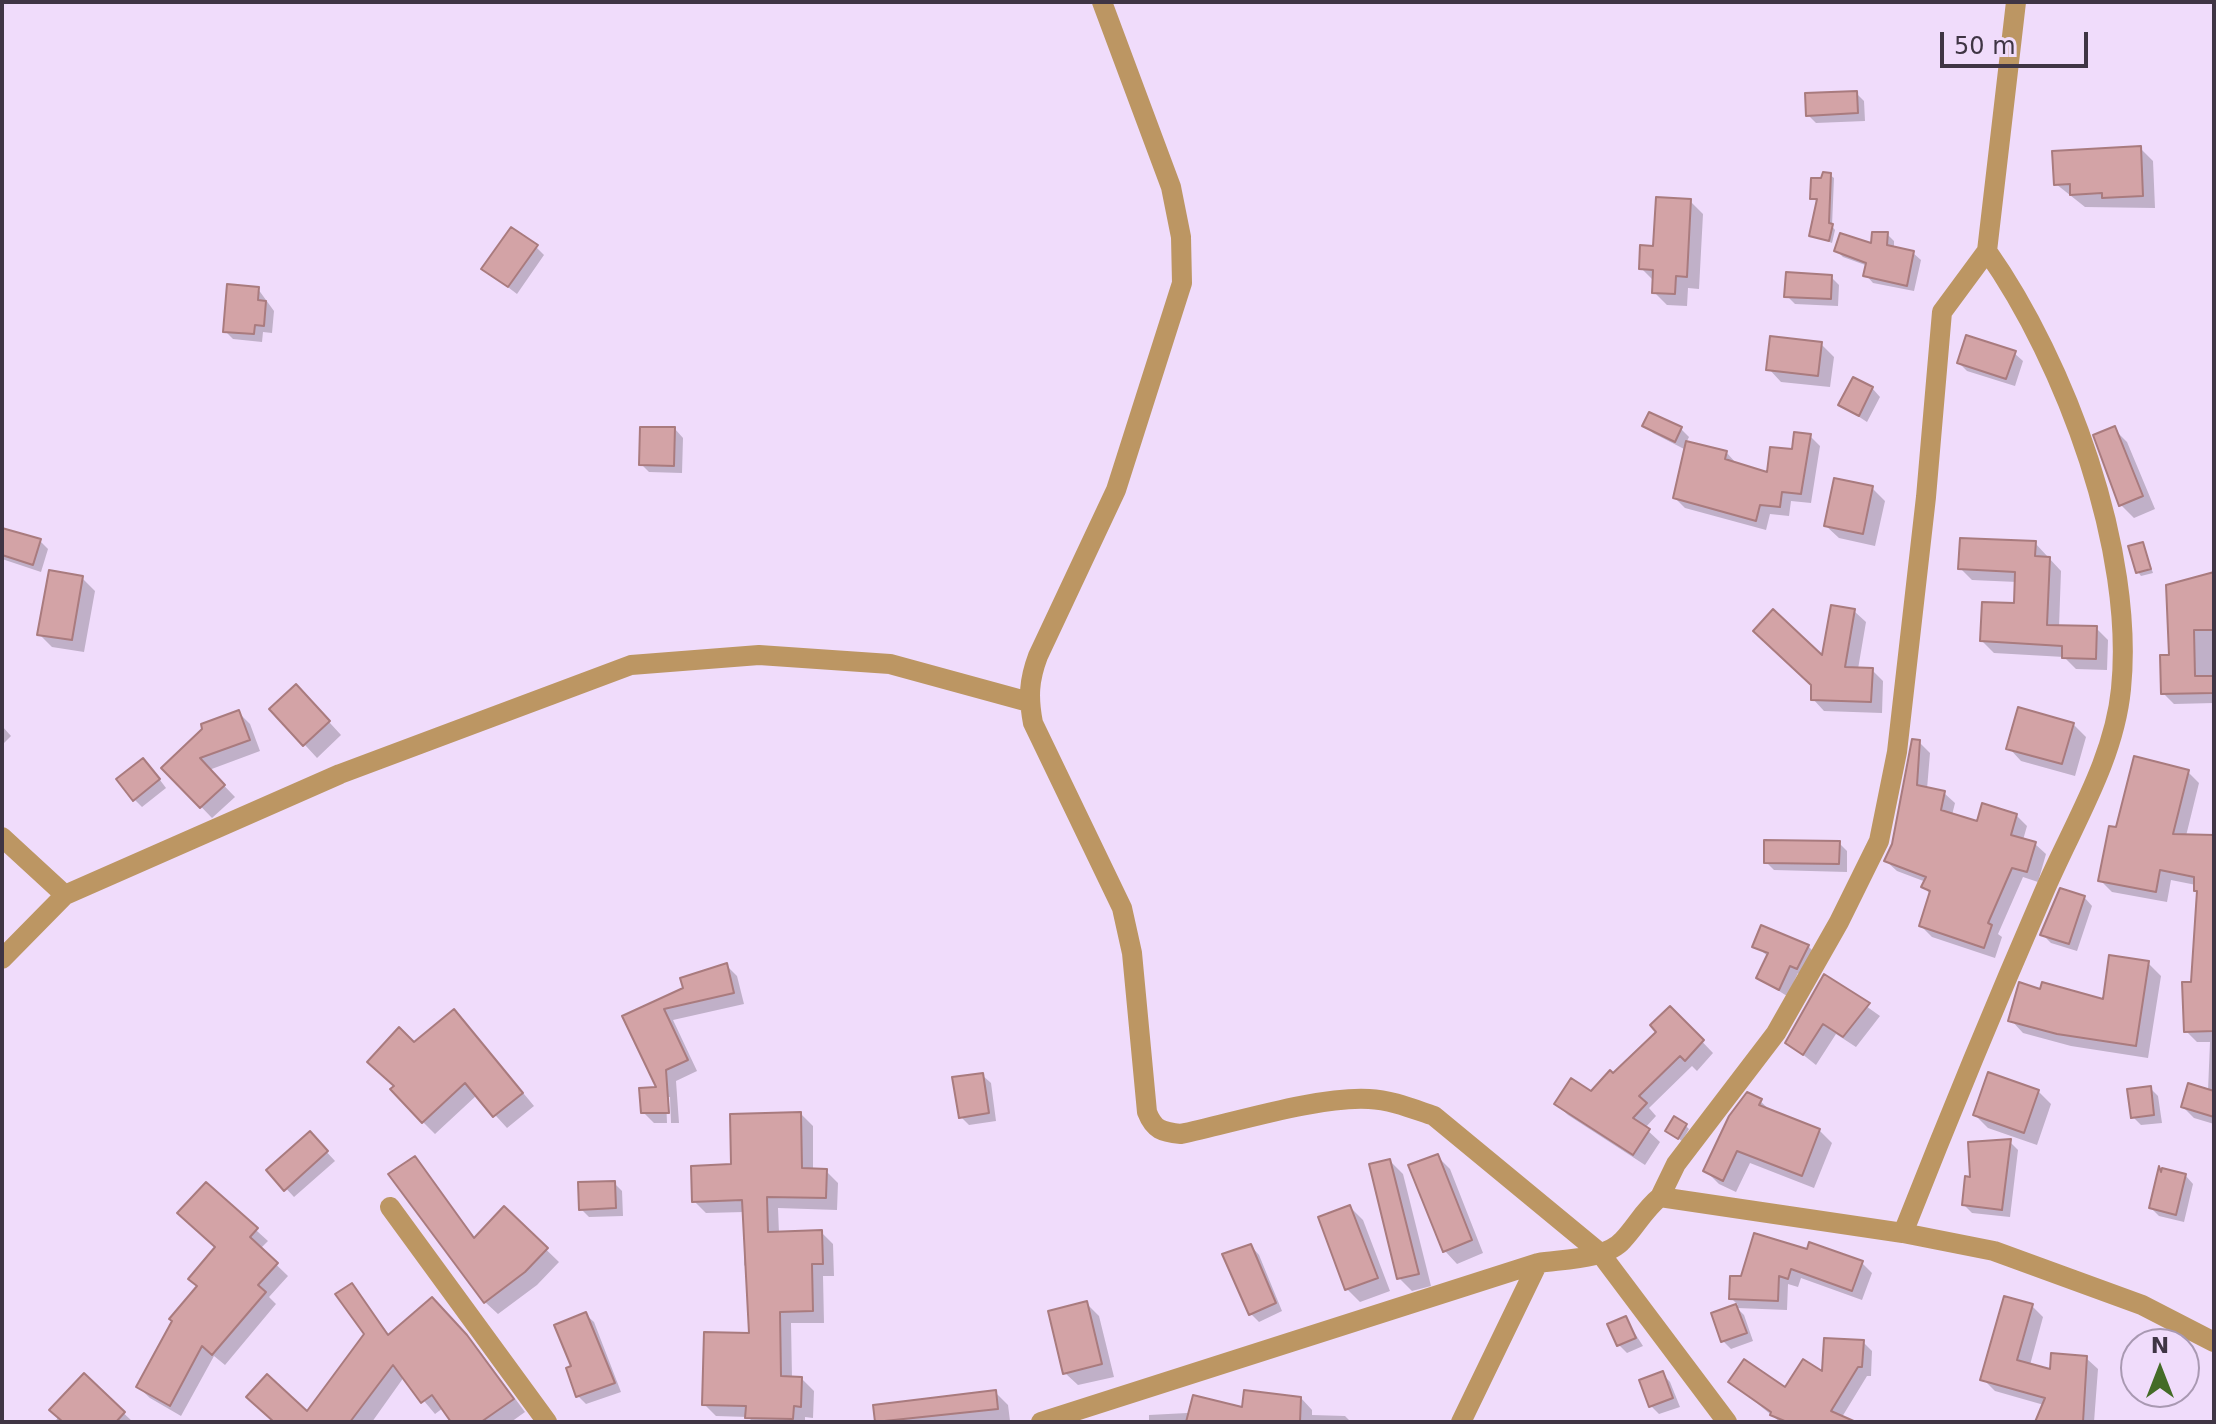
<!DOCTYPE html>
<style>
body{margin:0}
#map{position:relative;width:2216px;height:1424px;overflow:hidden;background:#f0dcfb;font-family:"DejaVu Sans",sans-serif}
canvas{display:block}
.frame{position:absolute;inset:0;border:4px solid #3f3544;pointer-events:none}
.north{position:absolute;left:2120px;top:1328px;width:80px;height:80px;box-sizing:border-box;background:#f0dcfb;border:2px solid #a999b2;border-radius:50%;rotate:0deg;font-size:22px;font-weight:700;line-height:32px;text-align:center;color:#3f3544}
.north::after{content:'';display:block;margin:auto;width:28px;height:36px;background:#446c27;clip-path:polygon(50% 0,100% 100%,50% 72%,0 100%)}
.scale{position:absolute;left:1940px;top:32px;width:148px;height:36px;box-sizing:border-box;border:4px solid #3f3544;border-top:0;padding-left:10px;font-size:24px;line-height:28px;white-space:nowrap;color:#3f3544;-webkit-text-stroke:6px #f0dcfb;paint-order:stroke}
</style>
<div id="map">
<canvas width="2216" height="1424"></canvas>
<div class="frame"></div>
<div class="north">N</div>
<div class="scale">50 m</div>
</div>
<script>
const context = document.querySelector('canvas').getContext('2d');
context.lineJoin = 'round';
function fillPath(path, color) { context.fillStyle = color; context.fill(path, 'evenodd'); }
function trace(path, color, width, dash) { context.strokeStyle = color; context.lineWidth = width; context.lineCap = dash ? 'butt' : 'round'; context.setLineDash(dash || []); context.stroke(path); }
fillPath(new Path2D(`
 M1856,93l8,8 1,20 -49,2 -8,-8z
 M2140,148l13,13 2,47 -70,-1 -29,-23z
 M1830,175l4,3 -2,48 3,4 -3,13 -21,-8 7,-33 -6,-4z
 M1690,201l13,13 -4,75 -11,-1 -1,18 -20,-1 -13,-13v-11l-13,-13z
 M1887,234l7,7v7l19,5 8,7 -7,31 -41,-8 -7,-8 2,-9 -25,-9 -7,-7 37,-4z
 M536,247l8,8 -27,39 -33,-25z
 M1831,277l8,8 -1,21 -43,-2 -8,-8z
 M258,289l16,22 -2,22 -9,-1 -1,10 -29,-3 -8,-8z
 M1821,344l13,13 -4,30 -49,-5 -12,-13z
 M2014,353l9,8 -8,25 -48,-15 -8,-8z
 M1872,388l8,9 -13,25 -26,-17z
 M1645,425l36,4 8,8 -3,6 40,9 10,11 32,11 42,-38 10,10 -9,57 -20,-2 -2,15 -19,-2 -4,16 -81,-22 -10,-10 11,-48 -33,-17z
 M675,429l8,9 -1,35 -33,-1 -8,-8z
 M2114,429l13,13 28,67 -21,9 -13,-13z
 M1872,488l13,13 -10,45 -36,-8 -13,-12z
 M2,530l38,11 8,8 -7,23 -39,-13z
 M2035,543l26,28 -2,56 37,1 12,12 -1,30 -31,-1 -12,-12 -70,-4 -12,-12 34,-35 1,-24 -45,-2 -12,-12z
 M2143,544l10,29 -12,3 -3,-4z
 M2214,574v129l-40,1 -11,-11 8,-36z
 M82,578l13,13 -11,61 -32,-5 -13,-13z
 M1854,611l12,11 -8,47 14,1 11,11 -1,32 -58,-2 -11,-12 11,-40z
 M308,699l33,36 -24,23 -45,-49z
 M239,713l11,11 10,27 -51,19 26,27 -23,21 -48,-50z
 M2073,724l13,13 -11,39 -54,-15 -12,-13z
 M2,726l9,10 -9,9z
 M1919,742l11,11 -3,36 17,4 11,10 -3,12 26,8 38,-8 11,11 -4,14 12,4 11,10 -8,28 -15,-5 -25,57 4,3 -7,21 -63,-21 -11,-11 10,-31 -7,-8 2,-5 -29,-11 -11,-10 8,-17z
 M151,768l15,20 -24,19 -8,-8z
 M2188,772l11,11 -13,53 28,1v287l-20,-6 -11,-11 25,-16 2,-49h-13l-11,-11 7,-47 5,-91 -2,-8 -25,-5 -4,22 -55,-10 -12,-12 17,-51z
 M1839,843l8,8v21l-73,-2 -8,-8z
 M2084,897l8,9 -15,45 -26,-8 -9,-9z
 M1755,946h53l8,8 -10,22 -8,-3 -11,23 -29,-18 11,-21z
 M2148,963l13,13 -13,82 -77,-12 -48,-13 -12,-13 31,-29 63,10z
 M726,965l11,11 7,28 -71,16 24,51 -21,10 3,42h-25l-11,-11 16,-23 -34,-72zM666,1097h4l1,26h-4z
 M1825,977l55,39 -24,31 -20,-13 -20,31 -29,-23z
 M1670,1008l43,45 -16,18 -5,-5 -43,42 7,8 -11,12 15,14 -15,23 -77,-50 -12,-11 35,-10 22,-18 46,-44z
 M466,1024l68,82 -27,22 -30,-33 -42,39 -12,-12 -9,-78z
 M982,1075l9,8 5,38 -27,4 -8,-8z
 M2150,1088l8,8 4,27 -21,2 -8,-8z
 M2038,1091l13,13 -14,41 -49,-17 -13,-13z
 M1760,1101l12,11 47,18 13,13 -18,45 -64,-25 -14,29 -17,-8 -13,-13z
 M801,1114l12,12v44l13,1 12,12 -1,27 -59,-2 1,25 42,-1 12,12 1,32h-11l1,47h-33l1,55 10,1 12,12 -1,27 -8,-1v5h-52l-5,-5 -32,-1 -12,-12 47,-69 -1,-64 -6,-6v-53l-38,1 -12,-12z
 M1686,1126l3,3 -7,12 -11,-7z
 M310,1134l25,27 -41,36 -25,-27z
 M2010,1142l8,8 -8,67 -38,-4 -8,-8 8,-26z
 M1437,1156l13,13 33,84 -26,11 -12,-13z
 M415,1159l61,80 28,-30 55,53 -22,23 -39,29 -13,-12z
 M1390,1161l13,13 28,112 -19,5 -13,-13z
 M2160,1170l25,5 8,9 -9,38 -25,-6 -8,-8z
 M614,1183l8,8 1,25 -34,1 -8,-8z
 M206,1185l62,56 -8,8 28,27 -19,21 7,7 -51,61 -11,-9 -33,60 -31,-18 -12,-11 61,-100 18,-40z
 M1350,1207l13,13 27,71 -30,11 -13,-13z
 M1251,1246l8,9 23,56 -23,11 -8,-8z
 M1808,1252l54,11 10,10 -10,27 -61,-22 -3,9 -10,-3 -1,26 -50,-2 7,7 9,26 -22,8 -8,-8 -10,-26 25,-10 -7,-7 11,-19z
 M352,1285l38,51 42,-36 47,50 46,62 -14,10h-58l-10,-14 -8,6 -31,-37 -32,45h-97l32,-8 59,-80z
 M1086,1303l13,13 15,61 -36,8 -13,-12z
 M2032,1306l11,11 -13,48 22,6 34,-13 12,11 -4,53h-57l7,-17 -49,-14 -12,-12z
 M585,1314l9,8 27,70 -35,12 -8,-8 -5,-28z
 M1625,1318l18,28 -16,7 -8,-8z
 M1863,1342l9,9 -1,25h-4l-25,41 14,5h-76l-49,-40 55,8 38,-16z
 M1662,1373l8,9 10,25 -21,7 -8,-8z
 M84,1376l49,46h-78z
 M995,1392l13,13 2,16 -133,1 -2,-15z
 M1301,1398l11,12v5l33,1 6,6h-202v-7l95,-5z`), '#0003');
const building = new Path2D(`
 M1857,91l1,22 -52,3 -1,-23z
 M2141,146l2,50 -41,2v-5l-32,2v-11l-16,1 -2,-34z
 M1823,172l8,1 -2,50 4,1 -4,17 -20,-5 8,-37h-7l1,-21h10z
 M1656,197l35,2 -4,78 -11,-1 -1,18 -23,-1 1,-23 -14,-1 1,-24 13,1z
 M511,227l27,18 -30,42 -27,-18z
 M1872,232h16l-1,13 27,6 -7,35 -44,-10 3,-13 -32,-12 6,-18 31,10z
 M1786,272l46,3 -1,24 -47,-2z
 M227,284l32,3 -1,13 8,1 -2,25 -9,-1 -1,9 -31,-2z
 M1966,335l50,16 -10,28 -49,-16z
 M1770,336l52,6 -4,34 -52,-6z
 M1853,377l20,10 -14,29 -21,-11z
 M1649,412l33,15 -7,15 -33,-16z
 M2115,426l28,70 -24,10 -26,-71z
 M640,427h35l-1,39 -35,-1z
 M1794,432l17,2 -10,60 -19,-2 -2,15 -20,-2 -4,16 -83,-23 13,-57 41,10 -2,8 42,13 3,-25 22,2z
 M1834,478l39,8 -10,48 -39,-8z
 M2,528l39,11 -8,26 -31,-10z
 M1960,538l76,3 -1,15 15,1 -3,68 50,1 -1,33 -34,-1v-12l-82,-5 2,-39 32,1 1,-31 -57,-3z
 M2143,542l8,27 -15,4 -8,-27z
 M49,570l34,6 -11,64 -35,-5z
 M2214,572v58h-20l1,46h19v17l-53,1 -1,-39h9l-3,-70z
 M1831,605l24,4 -10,58 28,1 -2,34 -60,-2v-15l-58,-54 20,-22 49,46z
 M296,684l34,37 -27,25 -34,-37z
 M2018,707l56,16 -12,41 -56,-15z
 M239,710l11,30 -50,18 25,27 -25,23 -39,-40 41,-39 -1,-5z
 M1912,739l8,1 -3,45 28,6 -4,19 36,11 5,-18 35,11 -6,21 25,7 -9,30 -15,-4 -24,55 4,2 -8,23 -65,-22 11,-35 -9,-4 5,-10 -42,-16 8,-17z
 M2134,756l55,14 -16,64 41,1v196l-30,1 -2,-50h9l6,-91h-3v-14l-34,-7 -4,22 -58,-11 11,-55 7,1z
 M143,758l17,21 -27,22 -17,-22z
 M1764,840l76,1 -1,23 -75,-1z
 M2060,888l25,8 -16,48 -29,-9z
 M1761,925l48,20 -12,24 -7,-3 -11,24 -23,-12 12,-25 -16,-6z
 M2109,955l40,6 -13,85 -79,-12 -49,-13 11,-39 21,7 2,-7 61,17z
 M727,963l7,30 -70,16 24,51 -22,10 3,43h-28l-2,-25 17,-1 -34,-71 61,-28 -3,-10z
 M1824,974l46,29 -27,34 -20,-13 -20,31 -18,-12z
 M1670,1006l34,34 -19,21 -5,-5 -41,40 8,7 -14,15 17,11 -17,26 -79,-51 17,-26 20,13 19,-21 3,3 43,-41 -6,-7z
 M454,1009l69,84 -30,24 -28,-34 -43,40 -32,-34 4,-3 -27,-24 32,-35 15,15z
 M1988,1072l51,18 -15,43 -51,-18z
 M983,1073l6,40 -30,5 -7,-41z
 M2188,1083l26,8v26l-33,-10z
 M2151,1086l3,29 -23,3 -4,-29z
 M1747,1092l15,7 -3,6 61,24 -18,47 -65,-25 -14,30 -20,-10 26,-55z
 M801,1112l1,56 25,1 -1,29 -59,-1 1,35 54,-2 1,34h-11l1,47 -33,1 1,64 21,1 -1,30 -7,-1 -1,13 -48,-1 1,-12 -44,-1 2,-73 45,1 -7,-133 -50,2 -1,-36 40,-2 -1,-50z
 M1674,1116l13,8 -9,15 -13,-8z
 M310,1131l18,20 -44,40 -18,-21z
 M2011,1139l-9,71 -40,-5 3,-29 5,1 -2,-35z
 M1438,1154l34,86 -29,12 -35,-87z
 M415,1156l59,82 30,-32 44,42 -23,24 -41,31 -96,-129z
 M1390,1159l29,115 -22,5 -28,-115z
 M2159,1166l2,6 1,-4 24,6 -10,41 -27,-7z
 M615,1181l1,27 -37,2 -1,-28z
 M206,1182l52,46 -8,9 28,26 -20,22 8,7 -54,63 -10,-9 -32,60 -34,-19 36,-66 -3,-2 28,-33 -9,-7 27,-32 -38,-34z
 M1350,1205l28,73 -33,12 -27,-73z
 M1754,1233l53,16 2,-7 54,19 -11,30 -61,-22 -3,10 -9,-3 -1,25 -49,-2 1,-23h11z
 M1251,1244l25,59 -27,12 -27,-61z
 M352,1283l36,52 44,-38 35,38 47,64 -33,23h-30l-19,-27 -11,8 -28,-38 -43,57h-76l-28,-25 21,-23 40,37 57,-77 -29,-40z
 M2004,1296l29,8 -16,56 33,9 1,-16 36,3 -4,66h-48l10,-24 -65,-18z
 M1087,1301l15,63 -39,10 -15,-63z
 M1736,1304l11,29 -26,9 -10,-29z
 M586,1312l29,71 -39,14 -10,-29 5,-2 -17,-41z
 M1626,1316l10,22 -19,8 -10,-22z
 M1824,1338l40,2 -2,27h-4l-27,44 25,11h-69l-17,-7 1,-3 -43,-30 16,-23 41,28 18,-28 19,12z
 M1663,1371l10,27 -24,9 -10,-27z
 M84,1373l41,39 -9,10h-53l-14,-12z
 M996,1390l2,19 -123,13 -2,-17z
 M1244,1390l57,7 -1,25h-114l7,-27 49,12z`);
fillPath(building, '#d3a3a6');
trace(building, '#a97b7e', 2);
trace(new Path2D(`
 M1102,2l69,185 10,50 1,46 -66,207 -78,166c-9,24 -10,41 -5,67l89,185 10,45 15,159c7,18 15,20 34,22 52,-11 137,-38 188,-35 23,1 44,10 65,17l166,137 127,169
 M2,837l63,58 275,-121 291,-109 128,-10 131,9 139,38
 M2,959l63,-64
 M1660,1197l16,-33 100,-131 63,-111 40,-81 18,-89 29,-255 16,-185 45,-61 29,-249
 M390,1207l157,215
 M1903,1233c45,-114 92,-228 141,-341 28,-66 70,-131 77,-203 14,-138 -55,-326 -134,-438
 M1041,1422l497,-159c24,-4 68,-3 85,-23 14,-15 21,-30 37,-43l243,36 91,18 148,54 72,37
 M1461,1422l77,-159`), '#bc9663', 20);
</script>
